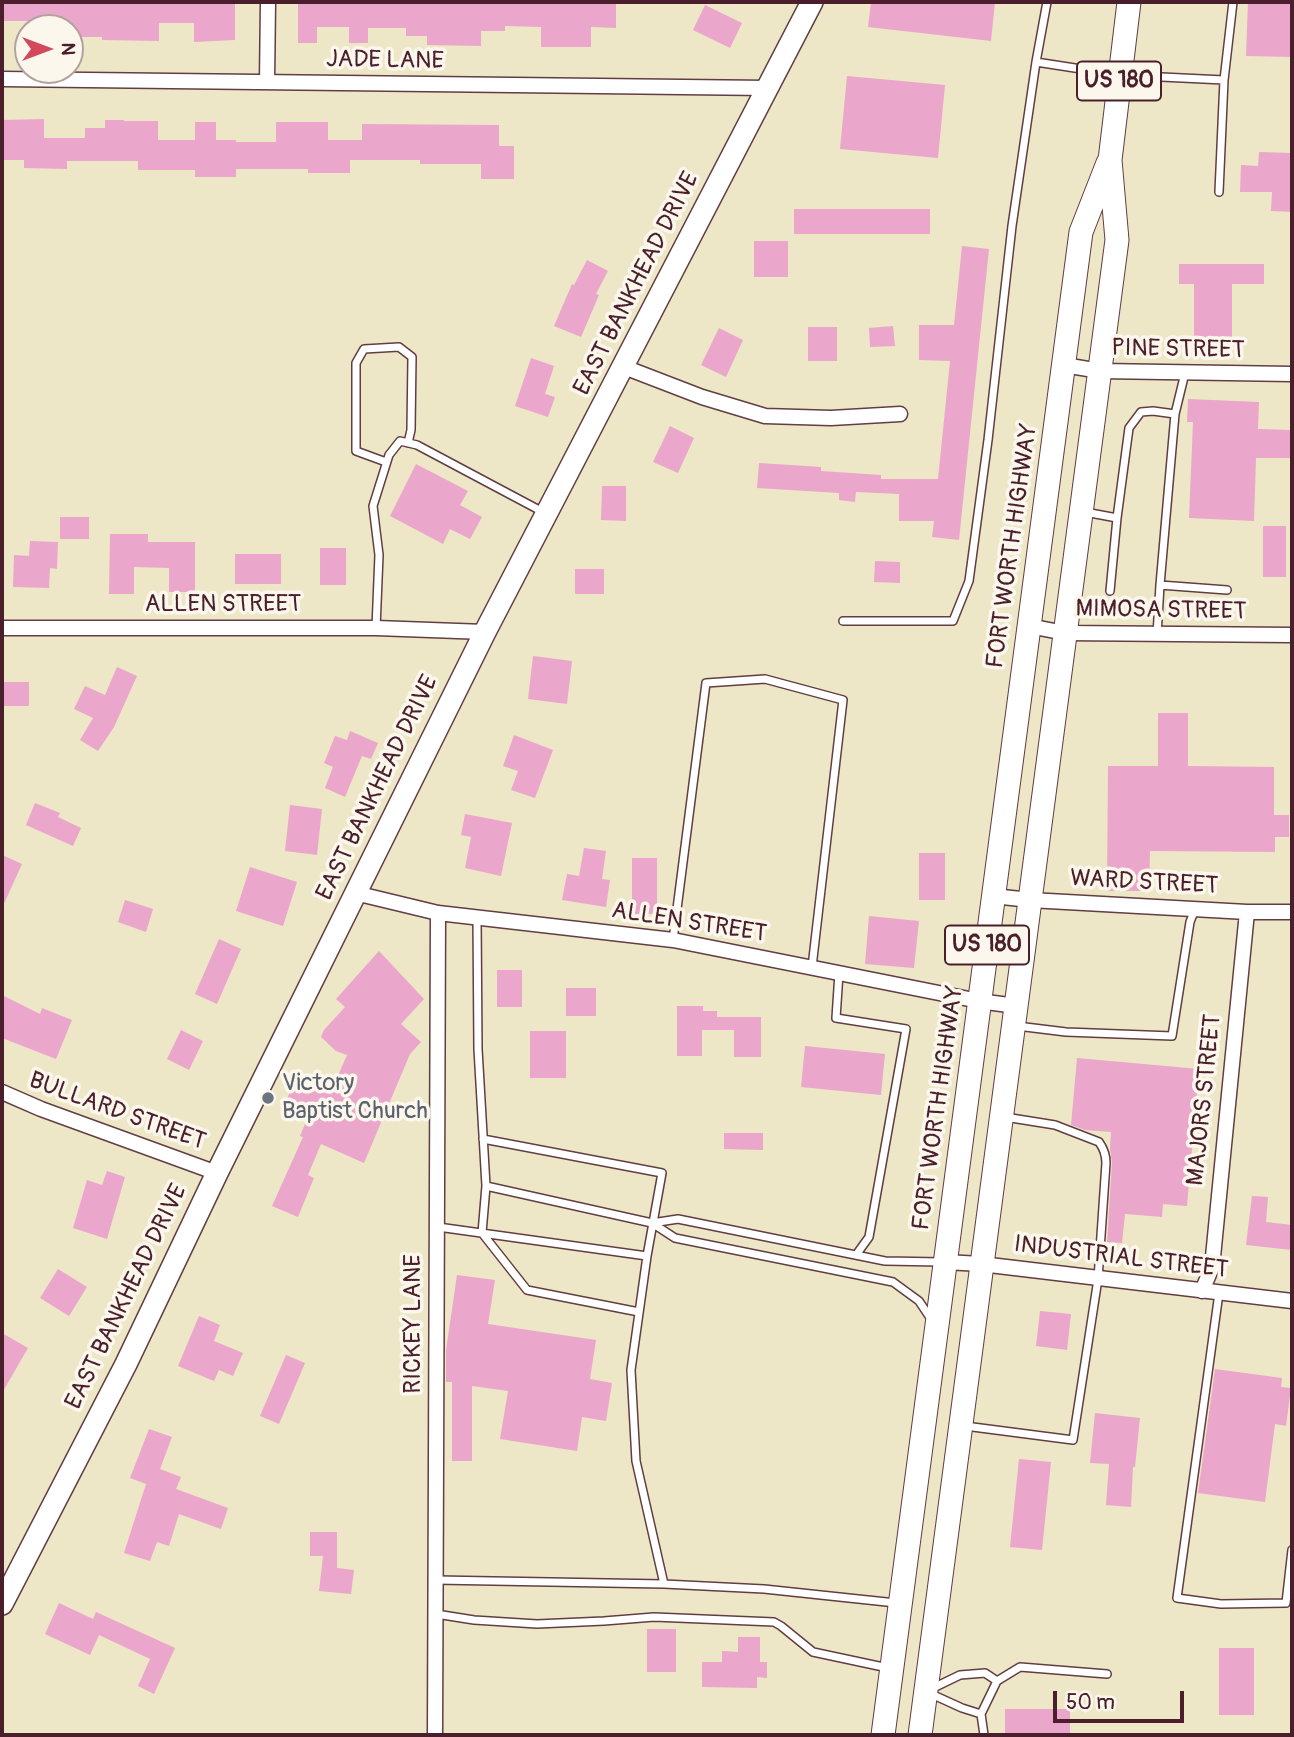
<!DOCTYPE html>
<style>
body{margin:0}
#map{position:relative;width:1294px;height:1737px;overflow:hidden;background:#ede6c7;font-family:Pangolin,sans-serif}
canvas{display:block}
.frame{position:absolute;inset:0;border:4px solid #4a1f2b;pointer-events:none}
.north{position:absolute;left:14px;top:14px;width:70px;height:70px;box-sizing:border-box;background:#fbf7ec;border:2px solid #b4a19f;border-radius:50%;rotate:90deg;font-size:19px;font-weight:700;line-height:28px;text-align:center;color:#4a1f2b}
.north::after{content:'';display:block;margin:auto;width:24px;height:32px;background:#d1495b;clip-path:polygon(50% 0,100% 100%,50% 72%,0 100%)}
.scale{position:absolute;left:1053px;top:1691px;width:131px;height:32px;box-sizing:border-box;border:4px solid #4a1f2b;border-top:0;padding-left:9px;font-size:21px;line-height:24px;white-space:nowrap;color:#4a1f2b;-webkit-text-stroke:5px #fbf7ec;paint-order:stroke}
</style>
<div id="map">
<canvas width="1294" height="1737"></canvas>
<div class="frame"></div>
<div class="north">N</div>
<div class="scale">50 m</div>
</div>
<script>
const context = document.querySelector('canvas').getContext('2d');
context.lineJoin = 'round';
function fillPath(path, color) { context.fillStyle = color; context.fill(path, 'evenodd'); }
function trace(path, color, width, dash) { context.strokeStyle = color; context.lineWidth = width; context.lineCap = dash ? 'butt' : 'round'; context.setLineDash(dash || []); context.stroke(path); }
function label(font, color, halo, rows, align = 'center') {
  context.font = font + ' Pangolin,sans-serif'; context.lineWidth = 7; context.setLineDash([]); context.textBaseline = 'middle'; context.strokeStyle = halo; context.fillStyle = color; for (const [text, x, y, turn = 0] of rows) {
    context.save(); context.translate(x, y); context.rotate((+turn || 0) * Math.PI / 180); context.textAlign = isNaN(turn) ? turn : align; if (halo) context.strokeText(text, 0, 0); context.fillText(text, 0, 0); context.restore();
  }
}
fillPath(new Path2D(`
 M2,2h233v38l-41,2v-19h-35v18l-57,-1v-3h-32v-9h-20v-7h-48z
 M298,2h318v26l-25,-1v20h-50v-20l-36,-1v5h-24v15l-54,-1v-9h-21v-8h-38v15h-19v-16h-32v16h-19z
 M871,2h124l-4,39 -123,-14z
 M1248,2h44v55l-46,-1z
 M705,5l37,18 -12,25 -37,-18z
 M847,76l98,9 -7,73 -98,-9z
 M44,119v19h41v-10h20v-8h19v1h34v19h37v-18h21v18h20v2h40v-20h52v18h34v-16l137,1v21h15v33h-33v-15h-61v-4h-70v13h-42v-4h-72v8h-41v-7h-57v-9h-71v8l-43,-1v-8h-22v-40z
 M1259,152l33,1v59l-21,-1 1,-19h-32l1,-27 17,1z
 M794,209h136v25h-136z
 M754,241h34v36h-34z
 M962,246l27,3 -30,291 -27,-3 2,-16h-35v-27l-43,-2 -1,10 -16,-2v-7l-82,-5 2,-25 62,4v4l60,4v4h57l12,-118 -31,-1v-35h35z
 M587,260l21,11 -12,23 3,1 -18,42 -27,-11 18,-42 2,1z
 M1179,264h85v20h-32v67h-38v-67h-15z
 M893,326l2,20 -25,1 -1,-19z
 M808,327h29v34h-29z
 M719,328l24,12 -17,37 -25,-12z
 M531,358l23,8 -9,28 10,3 -7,20 -33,-11z
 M1188,399l71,3 -1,27 34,1v28h-36l-2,63 -65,-3 4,-96h-6z
 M670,426l24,12 -16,35 -25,-11z
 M416,464l52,27 -8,14 22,12 -12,22 -20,-10 -7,15 -53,-28z
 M602,486h24v35l-25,-1z
 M60,517h29v22h-29z
 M1263,526h23v51h-23z
 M110,534h38v8h47v50h-26v-24l-35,-1v27h-25z
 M30,541l28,1 -1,27 -7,-1 -1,20 -36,-1 1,-32 15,1z
 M320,548h26v37h-26z
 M235,554h46v30h-46z
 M875,561l25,1v21l-26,-1z
 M575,569h29v25h-29z
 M533,656l39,5 -5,43 -39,-5z
 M117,667l20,9 -23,51 -16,24 -18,-11 13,-22 -19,-9 11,-23 20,9z
 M2,682h27v24h-27z
 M1158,713h30v53l86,1v48h15v22h-14v15l-125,-1 -1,40h-42l1,-125h50z
 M350,731l28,12 -7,16 -9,-3 -17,41 -20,-9 8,-21 -9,-4 11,-27 12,4z
 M514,735l39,15 -18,48 -24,-8 7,-19 -15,-5z
 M35,803l25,10 -2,4 23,11 -8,18 -47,-21z
 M290,805l32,4 -5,46 -32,-4z
 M465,814l47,9 -11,53 -36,-8 6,-31 -10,-2z
 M584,848l22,3 -4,28 8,1 -4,27 -44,-7 5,-26 12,2z
 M919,853h26v47h-26z
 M2,855l20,9 -20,44z
 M632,858h25v56h-25z
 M250,867l47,15 -14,44 -47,-15z
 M125,900l28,9 -7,23 -28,-10z
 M869,916l50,5 -5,47 -49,-4z
 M219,939l22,10 -24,55 -22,-10z
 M379,951l45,48 -23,25 20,18 -11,12 -46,109 -43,-19 -13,31 6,3 -16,39 -26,-11 31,-69 -3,-1 11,-26 -24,-11 8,-19 35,14 17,-39 -11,-4 -15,-14 3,-7 21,-23 -9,-8z
 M497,970h25v37h-25z
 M566,988h30v28h-30z
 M2,995l38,19 2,-6 30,12 -16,39 -54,-21z
 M677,1006h26v5h14v6h44v40h-27v-27h-32v26h-25z
 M181,1030l22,11 -14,29 -22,-11z
 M530,1031h36v47h-36z
 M805,1046l80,8 -4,41 -80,-8z
 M1077,1058l122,11 -12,137 -24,-2 -1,13 -37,-3 -3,29 -15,-1 5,-79 -2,-14 1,-17 -26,-2 -14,-5z
 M724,1133h39v17l-39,-1z
 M107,1171l18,6 -18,62 -34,-11 14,-48 15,5z
 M1252,1196l16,1 -2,25 26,3v25l-46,-5z
 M58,1269l29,18 -18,29 -29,-18z
 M457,1275l38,5 -7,44 108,16 -6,39 22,4 -6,38 -24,-4 -5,34 -77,-12 8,-48 -36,-5v75h-20v-79h-6v-32z
 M1040,1311l31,3 -4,36 -31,-4z
 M199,1316l21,9 -6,16 29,12 -10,23 -14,-6 -5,11 -36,-15z
 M2,1333l26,15 -26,45z
 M286,1355l19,8 -26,61 -19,-8z
 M1215,1369l67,9 -1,9 10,1 -5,38 -11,-2 -10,78 -67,-9z
 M1095,1413l45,5 -5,49h-2l-2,40 -25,-2 3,-41 -19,-1z
 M149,1429l23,8 -12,32 21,8 -5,12 52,19 -7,21 -42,-15 -10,32 -12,-4 -7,19 -26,-8 22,-69 -16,-6z
 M1019,1459l32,3 -9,88 -32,-3z
 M310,1532h27v36l17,2 -3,24 -32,-3 4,-35h-13z
 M59,1603l34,16 3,-7 79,36 -21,46 -16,-8 12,-27 -51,-24 -9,20 -45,-21z
 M647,1629h29v43h-29z
 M738,1637h22v25h7v16l-10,-1v11l-55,-1v-25h20v-11l16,1z
 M1219,1648h35v67h-35z
 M1005,1709h65v26h-65z`), '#eba6cc');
const lane = new Path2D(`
 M1047,2l-11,60 84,13 104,5 9,-78
 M1219,192l5,-112
 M1185,373l-10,41 -15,171 67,5
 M386,462l-30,-11v-88l8,-14 35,-2 13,10 -1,73 -3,13
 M1085,512l32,6 12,-90 12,-16 12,-1 22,3
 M1110,591l7,-73
 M843,621h110l16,-40 19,-141 24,-214 24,-164
 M376,628l3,-73 -6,-49 16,-51 11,-14 17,4 126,67
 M1157,635l3,-50
 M477,918l1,131 8,137 166,37
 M673,940l33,-257 59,-4 78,21 -31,267
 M839,973l-3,45 70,11 -37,208 -13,18
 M1017,1026l49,6 106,4 18,-114 5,-13
 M483,1139l179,34 -15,83
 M486,1186l-4,47 45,57 112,22
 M438,1227l209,29 -16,114 5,91 28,123
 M1219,1293l-42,305 44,6 65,-1 6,-53
 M931,1319l-12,-18 -26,-19 -218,-44 -23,-15 26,-4 207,42 56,1
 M965,1426l108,14 25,-161 8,-116c0,-8 -2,-14 -7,-21l-44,-17 -50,-8
 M436,1580l228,4 100,5 132,14
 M436,1614l38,6 63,4 67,-3 50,-4 120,5 7,4 32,26 75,16
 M929,1690l31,-15 25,-2 12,8
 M929,1693l33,15 19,6 16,-33 23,-14 87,7
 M981,1714l3,21`);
const street = new Path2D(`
 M2,79l766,9
 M267,82l1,-80
 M1064,365l36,6 192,3
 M624,367l78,30 63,19 66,2 69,-4
 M1029,626l36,7 227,2
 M2,628h374l109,4
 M355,893l83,20 235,27 306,61 37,5
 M993,896l37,4 217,12h45
 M2,1092l39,17 176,64
 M945,1262l36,2 311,37
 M1202,1291l10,-24 35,-355
 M435,1735l3,-822`);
const secondary = new Path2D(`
 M2,1604l124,-240 91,-191 268,-541 327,-630`);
const primary = new Path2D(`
 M883,1735l198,-1503 27,-69
 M920,1735l197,-1495 -7,-80 19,-158`);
trace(lane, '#623d42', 10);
trace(street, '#623d42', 17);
trace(secondary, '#623d42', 24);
trace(primary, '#623d42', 25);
trace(lane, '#fff', 7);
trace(street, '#fff', 14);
trace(secondary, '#fff', 21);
trace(primary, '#fff', 23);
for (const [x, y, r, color] of [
 [268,1098,7,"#6b7280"]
]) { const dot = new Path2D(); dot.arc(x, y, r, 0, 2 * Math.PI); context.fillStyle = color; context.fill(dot); trace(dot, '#fbf7ec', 2.5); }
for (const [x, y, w] of [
 [1119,81,84],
 [987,945,84]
]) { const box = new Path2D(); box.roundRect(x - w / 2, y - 19.5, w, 39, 5); context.fillStyle = '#fbf7ec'; context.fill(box); trace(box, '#4a1f2b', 2); }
label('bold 23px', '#4a1f2b', null, [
 ["US 180",1119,81],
 ["US 180",987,945]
]);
label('24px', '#4a1f2b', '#fbf7ec', [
 ["JADE LANE",385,61,1],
 ["EAST BANKHEAD DRIVE",637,284,-63],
 ["PINE STREET",1178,350,1],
 ["FORT WORTH HIGHWAY",1013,546,-82],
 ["ALLEN STREET",223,605],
 ["MIMOSA STREET",1161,611,1],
 ["EAST BANKHEAD DRIVE",378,788,-64],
 ["WARD STREET",1144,883,3],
 ["ALLEN STREET",689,923,9],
 ["MAJORS STREET",1205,1100,-84],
 ["FORT WORTH HIGHWAY",939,1108,-82],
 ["BULLARD STREET",117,1112,20],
 ["INDUSTRIAL STREET",1121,1258,7],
 ["EAST BANKHEAD DRIVE",127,1297,-64],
 ["RICKEY LANE",414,1324,-90]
]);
label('24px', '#5b616d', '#fbf7ec', [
 ["Victory",282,1084],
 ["Baptist Church",282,1112]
], 'left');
</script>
